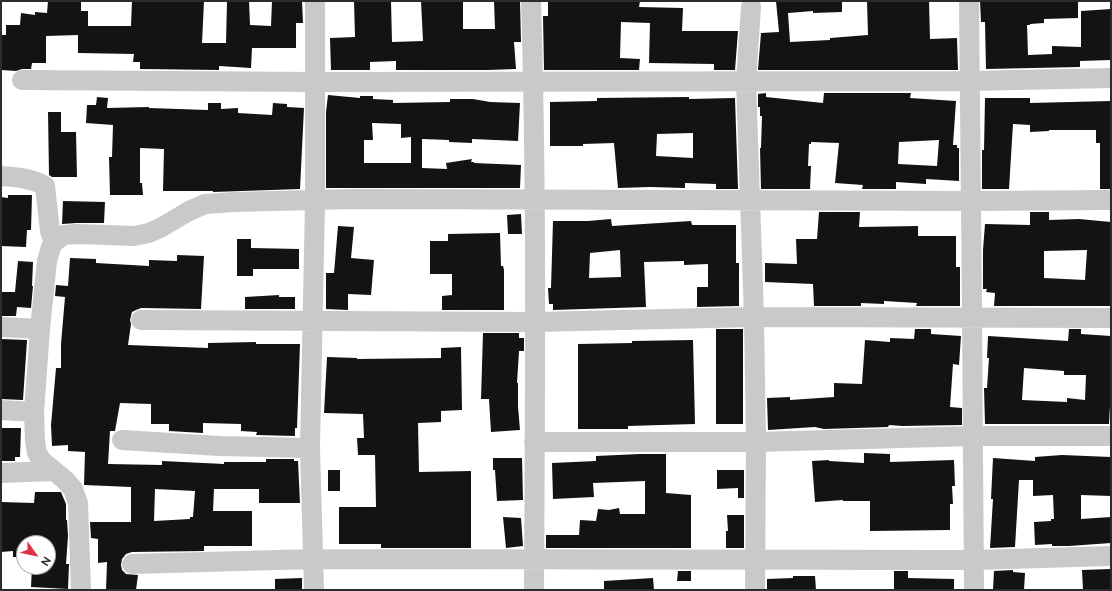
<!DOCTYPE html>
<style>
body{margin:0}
#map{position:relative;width:1112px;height:591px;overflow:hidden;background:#fff;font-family:Raleway,sans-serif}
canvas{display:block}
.frame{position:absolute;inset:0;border:2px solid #2c2c2c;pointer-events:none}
.north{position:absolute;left:16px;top:535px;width:40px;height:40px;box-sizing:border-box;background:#fff;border:1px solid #ababab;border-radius:50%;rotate:123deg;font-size:11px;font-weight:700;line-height:16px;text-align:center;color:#2c2c2c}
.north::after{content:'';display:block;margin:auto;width:14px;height:18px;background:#e03247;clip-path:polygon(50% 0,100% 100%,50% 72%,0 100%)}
</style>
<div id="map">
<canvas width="1112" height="591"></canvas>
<div class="frame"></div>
<div class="north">N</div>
</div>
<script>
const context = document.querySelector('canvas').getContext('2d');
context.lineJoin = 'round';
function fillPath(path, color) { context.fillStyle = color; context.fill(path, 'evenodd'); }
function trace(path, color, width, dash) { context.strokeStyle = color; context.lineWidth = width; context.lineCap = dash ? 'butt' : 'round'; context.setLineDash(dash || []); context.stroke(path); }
fillPath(new Path2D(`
 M48,1h33v10h7v15h43l1,-25h72l-2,42h24l1,-42h22l1,24 21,1 1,-25h30l1,22h-7v25h-44l-1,20 -32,-2v4l-79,-1v-7h-7l1,-8 -56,-1v-18l-32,1v27h-14l-1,6h-9l-6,2 -15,-1v-35h5v-10h14l1,-12 14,2v-3l12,1z
 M354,1h37l1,41 31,-1 -2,-40h42v28h32l-1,-28h26l1,41h-7l2,27 -28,1h-92v-9l-26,1v8h-39l-1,-32 25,-1z
 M548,1h92l-1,6 44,1 -1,23h56l-3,39h-21v-6l-65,-1 1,-40 -29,-1 -1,36 20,1 -1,11h-95l-1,-54h5z
 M776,1h66v11l-29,1v-2l-25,2 2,29 40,-2v-2l38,-3 -1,-34h62l1,38 27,-1 1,32h-200l3,-37 18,-1z
 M980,1h49v1l49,-1v17l-34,1v4l-14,1v1h-3l1,30 24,-1v-8l29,1v-36l30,-2v51l-31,1v6l-94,2 -1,-47h-4z
 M766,93v4l57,6 1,-10h87l-1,5 46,3 -3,44h4v3h2v33l-33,-2v5l-30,-2v7h-34l1,-4 -28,-2 4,-40 -28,-1v2h-2l-1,22h3l-1,23h-49l-1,-41h1l1,-32h-2v-9h-2v-13zM939,140l-2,26 -39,-2 1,-22z
 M328,95l32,3v-2h13v3l20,1v3l57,-1v-3h23l17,3 30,1 -2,38 -46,-2v4l-23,-1v-2l-27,-1v29l25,1 -1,-6 26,-4 -1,3h3v1l47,2 -1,23h-194v-76zM372,123l29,1v14l10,-1v26h-47v-23h9z
 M97,97l11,1 -1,10 42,-1v1l59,2v-7h13v6l17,-1v5l34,2 1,-12 14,1v3l17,1 -4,81 -87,3v-1h-50l1,-42 -24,-1v35h2l1,12h-33l-1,-38h3l1,-32 -27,-2 1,-18h9z
 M689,97v2l46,-1 3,91h-22v-5l-31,-1v5l-35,-1 -32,1 -4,-45 -31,1v2h-33v-44l47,-1v-3zM693,133v25l-37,-2 1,-22z
 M985,98h45v5l81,-2v88h-11v-46h-4v-13h-47v1l-19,1v-7l-17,-1 -4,65h-27v-39h2z
 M48,112h13v20h15l1,45h-25l-3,-2z
 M8,195h24l-1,35h-4l-1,17 -25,-1v-49l7,1z
 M63,201l42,1 -1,21h-27l-15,1z
 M819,212h41l-1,15 59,-1v10h38v31h4v39h-44l1,-3 -33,-2v3l-23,-1v3h-47l-1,-22 -48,-2v-19l32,1 -1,-25h21z
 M1030,212h19v8l30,-1 32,3v61l-1,23h-116l1,-13 -9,-1 1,-3h-4v-39l2,-26 45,1zM1087,250l-2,30 -41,-2v-27z
 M521,214l1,20h-14l-1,-19z
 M611,219l1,7 79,-5 1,4h44v38h3v43l-42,1v-20h11v-23l-24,1v-4l-40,1 2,45 -93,3v-6h-4l-1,-16h3l2,-67h35zM620,250l1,27 -32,1 1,-25z
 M338,226l16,1 -3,31 23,2 -3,35 -23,-1v16l-22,-1v-36h8z
 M500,233l1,33h2l1,4v40h15h-77v-14l10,-1v-21h-22v-33h18v-7z
 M237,239h14v9l48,1v20h-46v7h-16z
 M177,255l27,1 -3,53 -60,-1 -5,2 -4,2 -2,8 1,4 -3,21 80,3v-5l48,-1v2h44l-3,84h-2v8l-39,-1 1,-3 -16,-1v-7l-38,-1v10l-34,-2v-7h-18v-20l-31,-1 -5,28h-5l-2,33 54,1v-4l62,3v-2h42v-3h28v2h4l2,42h-41v-14h-45l-1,22h39v35h-48v5l-72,1 -6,2 -4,5 -1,6 1,5 4,4 12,1 -2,15h-30l1,-28 -9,1v-24l-7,-1 -1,-16h41v-35l-47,-2 1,-33 -17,-1v-6l-16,1 -1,-21 5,-57h5v-24l4,-47 -10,-1 1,-11 12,1 2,-28 26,1v4l53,3v-6l28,1zM155,489l40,2 -2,26h-3v2l-36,2z
 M18,261l15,1 -1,24h1l-2,22 -14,-1 -1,9h-15v-24h14z
 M279,295v2h16v12h-50v-12z
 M716,329h27v95h-27z
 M915,329h16v5l30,2 -2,29 -6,-1 -3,43 12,1v17l-60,1 -13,-1 -1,2 -64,2 -9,-2 -47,3 -1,-32 23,-1v3l44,-3v-14l28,1 3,-44 25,2v-4l24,1z
 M1069,329h12v5l30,2v52l-2,36h-124l-1,-36h3l2,-30h-2l1,-22 80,5zM1024,368l40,3v4h22l-1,25 -18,-2v4l-45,-2z
 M483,333h36v5h5v13h-5l-2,32h1v24l2,23 -29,2 -2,-33h-8z
 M1,339l26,1 -4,60 -22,-1z
 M693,340l2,84 -67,2v3h-50v-85l54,-1v-2z
 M461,347l1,63 -21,1v11l-23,1 1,49 52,-1v77h-90v-4h-42v-37h37l-1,-52h-17l-1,-17h7l-1,-24 -39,-1 3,-56 30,1v1l84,-1v-10z
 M1,428h20l-1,29h-5v4h-14z
 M864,453l26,1v8l64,-2 1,26h-3l1,18h-3v26l-80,1v-30h-27v-1l-28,2 -3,-41 17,-1v1l35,2z
 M640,454h26v39l25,2v53h-145v-13h33l1,-15 16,1 2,-12 11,1 10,-2 1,6h25v-33l-52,2 1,14 -41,2 -1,-36 44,-2v-5z
 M1062,455l49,2v39l-30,-1v24l30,-2v26l-42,3h-17v-2l-17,1 -1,-23 17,-1v-2h3l-1,-24 -20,1v-16h-14l-4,67 -25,1 3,-49h-2l2,-41 42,3v-4z
 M493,458h29l1,42 -26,1 -2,-31h-2z
 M328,470h12v21h-12z
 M717,470h27v28h-6v-10l-21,1z
 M35,492h26l5,12v16h1l1,16 -2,28h3l-1,25 -37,-2 1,-20h16v-24h-24v14h-11v-6l-12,1v-50l33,1z
 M727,515h17v33h-18v-17h2z
 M503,517l18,1 2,28 -17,2z
 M1111,569v21h-28l-1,-20z
 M1013,570v2l12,1 -1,17h-31l1,-19z
 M678,571h13v10h-14z
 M894,571h14v7l46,1v11h-60z
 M793,576h22l1,14h-49v-11l26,-1z
 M302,578v12h-27v-11z
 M653,578l1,12h-50v-9z`), '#131313');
trace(new Path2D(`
 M531,1c6,196 4,393 3,589
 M969,1c1,196 5,393 5,589
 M751,7l-5,74 8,236 2,125 -1,148
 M22,80l294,2 654,-1 141,-3
 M1,176c15,1 30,2 44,10l5,45 4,11
 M141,320l394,2 219,-5 357,1
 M1,327l39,2
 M1,410l33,2
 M122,440l97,6 91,2
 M534,442h222l218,-6h137
 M1,473l53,-2
 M132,564l181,-5 661,1 137,-4
 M81,590l-3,-87 -5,-14 -8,-9 -23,-19 -5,-8 -2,-12 -1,-29 6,-83 7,-68 4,-14 3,-5 10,-7 13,-1 57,2 15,-3 13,-6 27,-16 16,-7 29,-2 120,-3 617,2 140,-1
 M314,590l-4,-142 5,-247v-200`), '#c9c9c9', 20);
</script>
